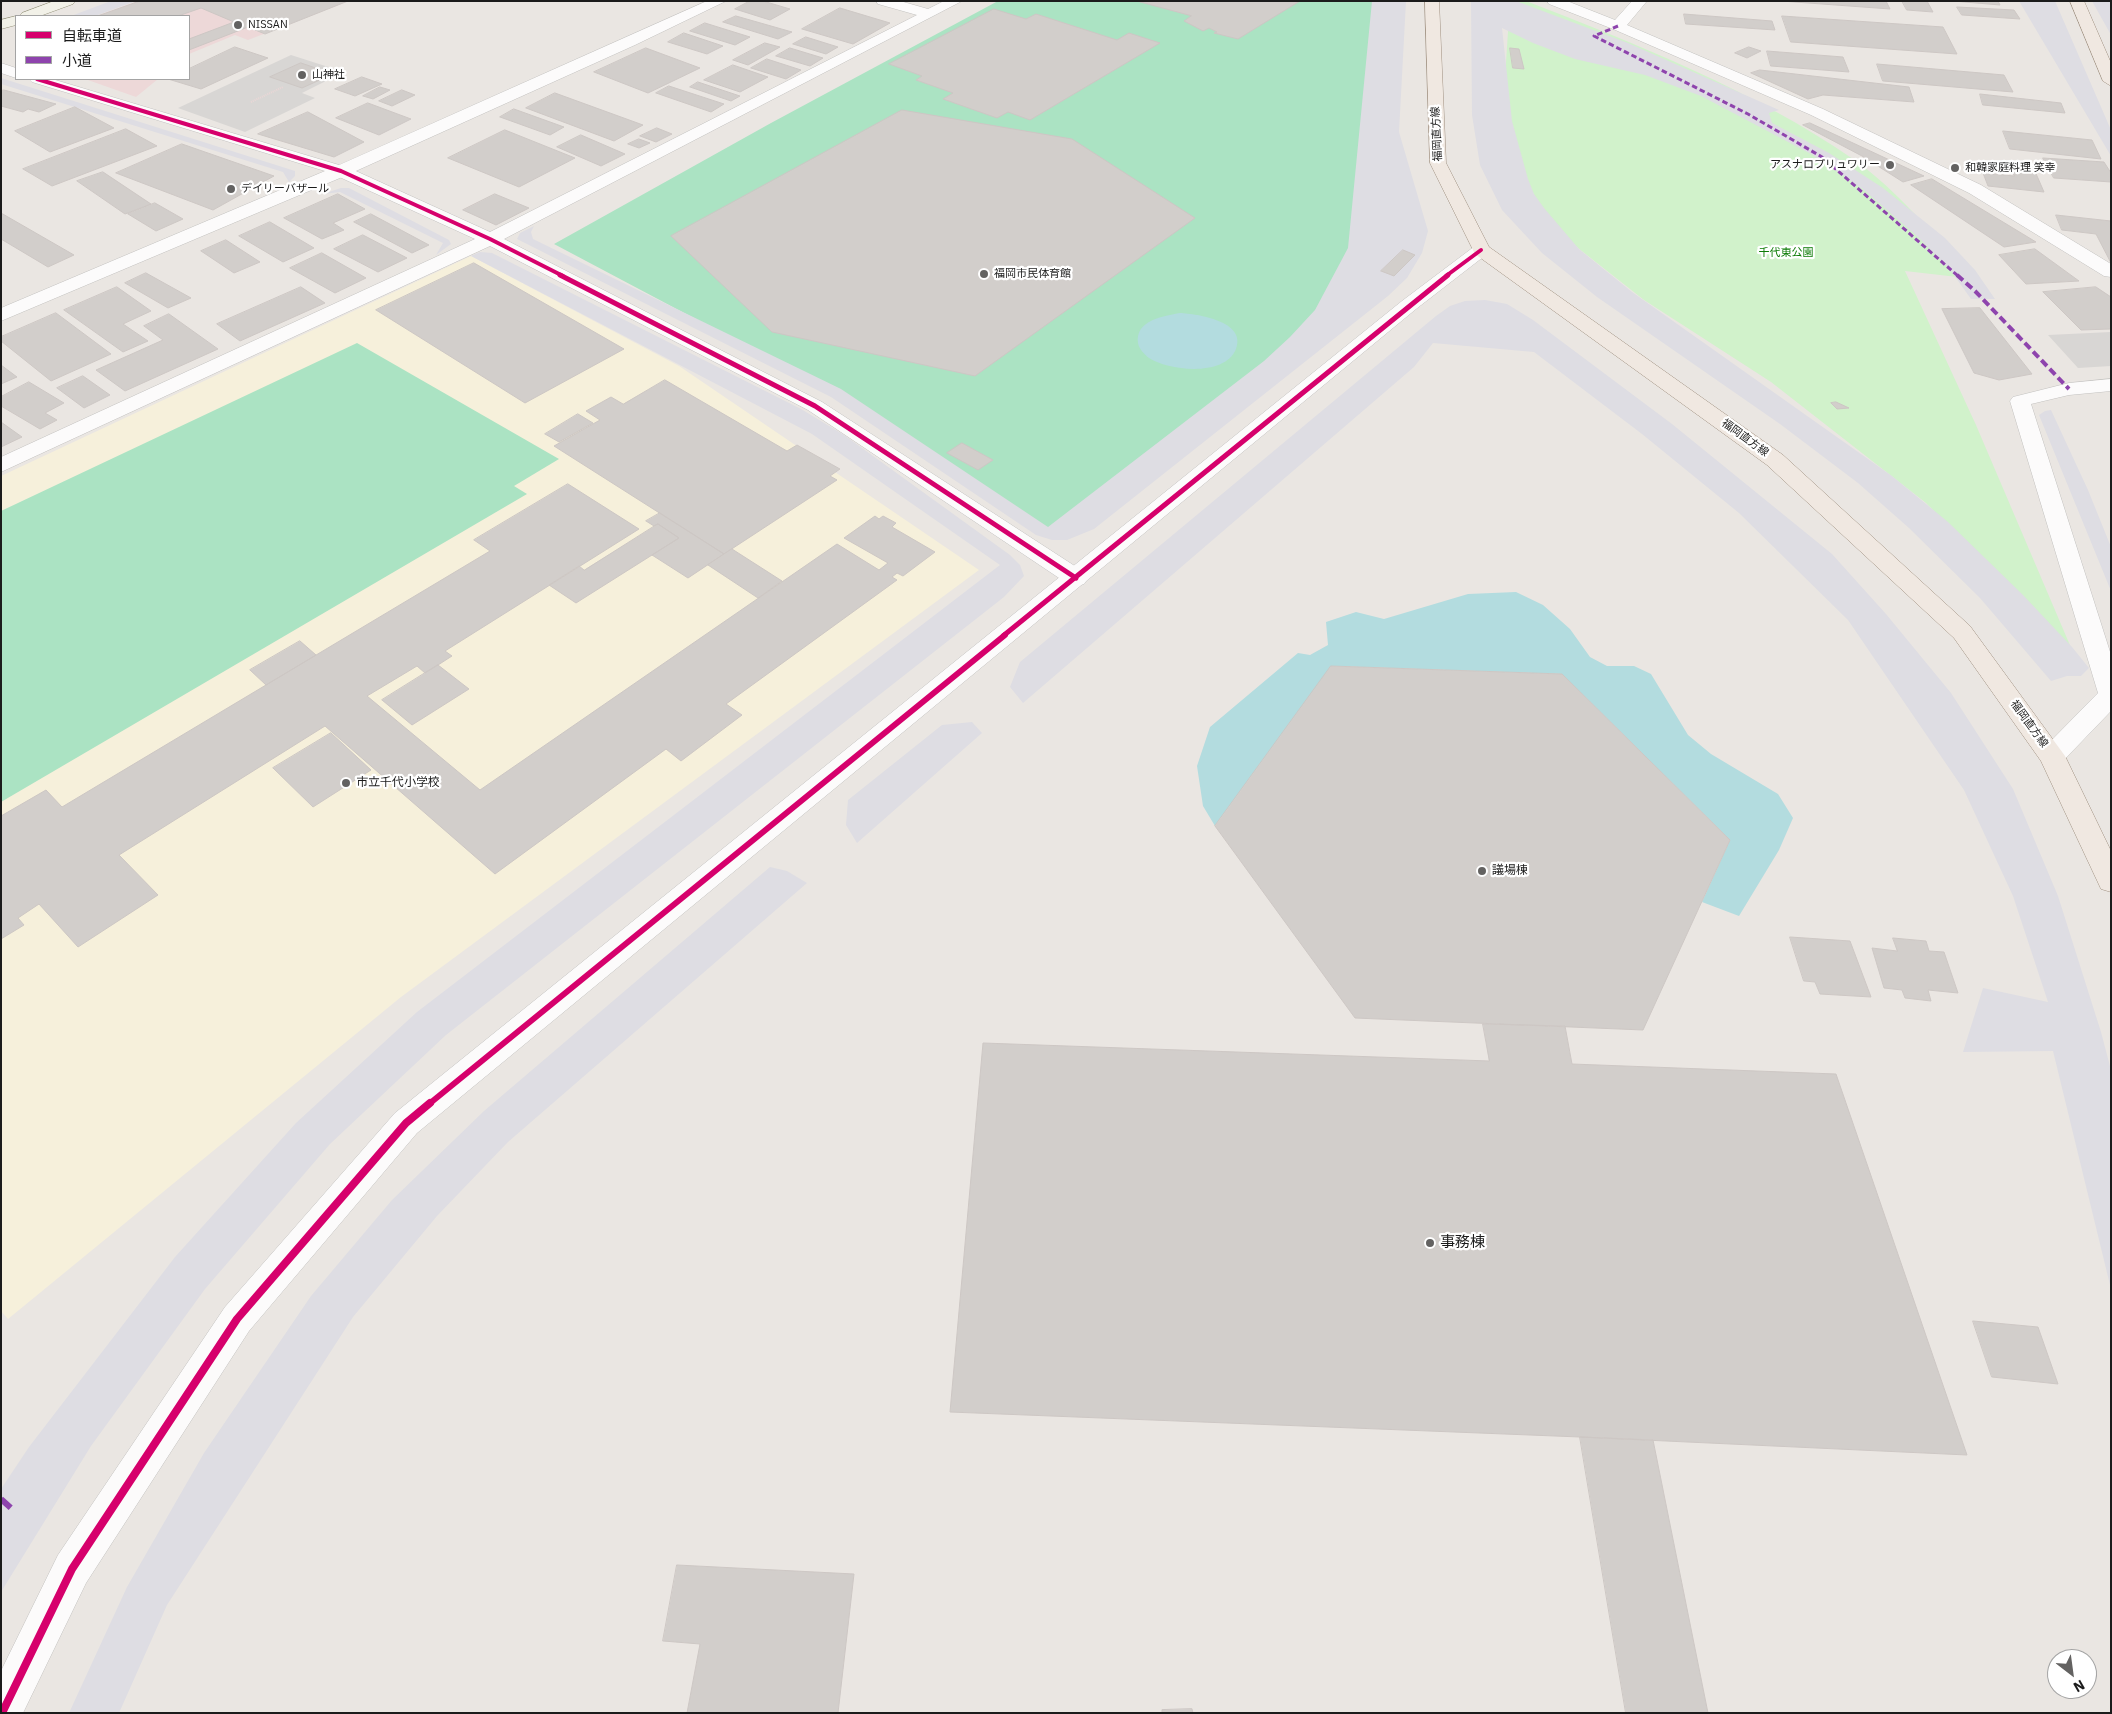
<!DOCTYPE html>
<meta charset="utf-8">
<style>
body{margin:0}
#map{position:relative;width:2112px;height:1714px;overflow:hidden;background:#eae6e2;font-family:"IBM Plex Sans","Noto Sans JP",sans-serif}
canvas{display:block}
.frame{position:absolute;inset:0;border:2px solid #1b1b1b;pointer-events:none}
.legend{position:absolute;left:15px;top:15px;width:175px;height:65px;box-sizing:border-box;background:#fff;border:1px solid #a4a4a4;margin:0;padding:6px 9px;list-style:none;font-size:15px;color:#1b1b1b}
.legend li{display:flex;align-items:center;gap:10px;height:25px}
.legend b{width:25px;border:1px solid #a4a4a4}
.north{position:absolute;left:2047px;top:1649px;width:50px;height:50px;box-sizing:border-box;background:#fff;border:1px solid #a4a4a4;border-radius:50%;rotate:150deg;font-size:14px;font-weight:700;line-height:20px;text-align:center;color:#1b1b1b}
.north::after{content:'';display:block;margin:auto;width:18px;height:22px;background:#636261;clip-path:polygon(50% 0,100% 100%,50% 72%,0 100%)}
</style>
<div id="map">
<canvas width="2112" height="1714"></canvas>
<div class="frame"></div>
<ul class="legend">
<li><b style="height:6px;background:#d6006c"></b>自転車道</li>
<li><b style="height:6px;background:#8e44ad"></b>小道</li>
</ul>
<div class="north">N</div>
</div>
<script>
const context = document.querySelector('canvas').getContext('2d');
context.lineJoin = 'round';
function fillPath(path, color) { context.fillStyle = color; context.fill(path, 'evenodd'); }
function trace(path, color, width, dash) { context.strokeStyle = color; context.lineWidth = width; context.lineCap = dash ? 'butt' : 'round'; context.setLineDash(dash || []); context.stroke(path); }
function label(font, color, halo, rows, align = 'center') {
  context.font = font + ' "IBM Plex Sans","Noto Sans JP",sans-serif'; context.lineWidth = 4.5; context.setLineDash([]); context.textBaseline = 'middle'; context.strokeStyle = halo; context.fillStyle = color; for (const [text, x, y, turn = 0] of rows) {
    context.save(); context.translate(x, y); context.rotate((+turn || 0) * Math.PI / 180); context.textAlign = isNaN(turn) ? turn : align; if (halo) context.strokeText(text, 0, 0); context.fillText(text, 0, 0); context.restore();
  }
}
fillPath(new Path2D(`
 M138,1h211l-101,39 -13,-5 -46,19v-38h-93z
 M85,79h73l-22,18z`), '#edd8d8');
fillPath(new Path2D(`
 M471,256l208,110 300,204 -578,427 -393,322 -7,-8v-835z`), '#f6f0db');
fillPath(new Path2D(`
 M291,55l53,17 -42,21 13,5 -70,34 -67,-24z
 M2111,332v34l-33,2 -30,-33z`), '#d8d6d4');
fillPath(new Path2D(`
 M1510,1h16c113,44 227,89 327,158 45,31 84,81 122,120l-70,-8 71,154 99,232 -149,-154 -155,-121 -127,-82 -94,-74 -29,-54 -17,-79z`), '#d1f2cb');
fillPath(new Path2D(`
 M998,1h383l-22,302 -300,234 -271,-169 -234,-124 217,-121z
 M357,343l202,116 -45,27 13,8 -526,308v-291z`), '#abe3c3');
fillPath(new Path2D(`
 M111,1h25l-41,15h-24z
 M1372,1h34l-7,131 29,99 -6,22 -15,25 -19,18 -294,233 -27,11h-15l-16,-5 -205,-138 -314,-158 3,-6 14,-7 -3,6 2,7 308,150 207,138 216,-166 26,-24 25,-27 33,-62z
 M1471,1h45l112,42 151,67 -10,3 3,10 57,30 54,35 62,50 30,32 20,29h-24l-20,-28 -32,-33 -55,-48 -53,-36 -110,-58 -56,-21 -70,-16 -42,-16 -31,-15 10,93 16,58 6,15 10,14 35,41 53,43 260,184 56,46 75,73 49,52 17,21 -8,8h-14l-16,5 -71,-83 -71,-70 -51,-45 -78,-59 -183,-127 -55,-44 -40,-43 -22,-45 -8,-50z
 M2019,1h36l56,129v26z
 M2092,1h19v34z
 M1,78l294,93v5l-6,6 -6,-10 -282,-88z
 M341,188h8l100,52 2,4 -15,11 7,-12 -103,-51 -17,2z
 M480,252l12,1 309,156 43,26 166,120 10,10 4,11 -20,21 -558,438 -116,109 -125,145 -114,157 -90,146v-103l28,-42 146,-190 121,-134 121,-111 583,-447 -188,-131 -341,-178z
 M1485,300l22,4 26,16 139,104 160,130 54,60 65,79 62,96 45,107 43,136 10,38v219l-58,-238 -90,1 20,-64 65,14 -35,-106 -49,-106 -116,-170 -109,-107 -97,-79 -108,-82 -101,-9 -19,24 -391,336 -13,-16 10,-25 416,-346 14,-10 15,-5z
 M2051,410l37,80 23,57v44l-72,-176 6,-4z
 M972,722l10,11 -125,110 -11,-18 2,-25 94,-75z
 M770,867l17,4 20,12 -299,259 -71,74 -84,101 -186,288 -48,108h-50l58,-126 77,-134 107,-157 81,-96 92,-89z`), '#dedde3');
fillPath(new Path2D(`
 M1180,313c17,1 67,8 56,36 -11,28 -67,22 -87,9 -5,-4 -10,-9 -11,-15 -3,-23 26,-27 42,-30z
 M1516,592l27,13 27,24 20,28 17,9h27l17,8 37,61 23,19 67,40 15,24 -14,32 -40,66 -37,-14 28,-62 -168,-166 -230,-8 -117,160 -12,-20 -6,-40 13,-39 88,-74 12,2 18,-10 -2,-23 30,-10 28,7 84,-25z`), '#b3dcdf');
const building = new Path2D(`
 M140,1h208l-83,33 -17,-7 -59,23v-11l45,-17 -33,-14 -23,8h-80z
 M750,1h13l27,8 -20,11 -35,-11z
 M1137,1h163l-62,38 -24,-6 3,-1 -8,-4 -6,3 -19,-10 7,-5z
 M1886,1l4,8 -109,-8z
 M1902,1h25l6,11 -26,-2z
 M1998,1l2,4 -47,-4z
 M1957,7l57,3 6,9 -58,-4z
 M840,8l50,15 -37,21 -51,-15z
 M994,9l32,10 10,-5 81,26 12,-7 31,10 -130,77 -22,-8 -11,6 -54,-19 10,-6 -37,-13 6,-4 -33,-12z
 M1684,14l88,7 3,9 -89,-6z
 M736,16l56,16 -14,7 -55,-17z
 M1782,16l161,11 14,27 -166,-12z
 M705,23l45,14 -15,8 -45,-14z
 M684,33l39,13 -16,8 -39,-12z
 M806,37l32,10 -12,7 -33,-10z
 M765,43l15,4 -32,18 -15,-5z
 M235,47l33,11 -67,31 -33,-10h21v-10z
 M1749,47l12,4 -14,7 -12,-5z
 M646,48l54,20 -52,25 -54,-21z
 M790,48l33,10 -13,8 -34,-10z
 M1510,48l9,1 5,20 -11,-1z
 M1767,51l76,6 6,15 -78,-6z
 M767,59l34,11 -15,9 -35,-11z
 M301,63l32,11 -31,14 -32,-11z
 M1877,64l127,11 9,17 -130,-11z
 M733,65l35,12 -28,15 -36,-12z
 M1760,70l149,17 5,15 -91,-7 -15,4 -57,-26z
 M362,77l20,7 -27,12 -20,-7z
 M698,82l42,14 -9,5 -41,-14z
 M669,86l55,18 -13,8 -55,-19z
 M380,87l10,3 -17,9 -10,-3z
 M4,90l52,14 -17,8 -11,-3 -5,3 -22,-6v-15z
 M402,90l13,5 -23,11 -13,-5z
 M555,93l88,32 -29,16 -88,-33z
 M1980,94l81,9 4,10 -82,-8z
 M368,103l43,16 -32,16 -43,-17z
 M75,107l39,21 -64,24 -35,-21z
 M514,109l50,18 -14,8 -50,-18z
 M902,110l170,29 123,79 -220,158 -203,-44 -101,-96z
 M308,112l56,30 -30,15 -76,-23z
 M1810,123l114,53 -21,6 -41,-26 -59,-31z
 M657,128l15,6 -16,8 -16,-6z
 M126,129l31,17 -105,40 -29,-17z
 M505,130l70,28 -56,29 -71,-29z
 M2003,131l89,9 9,19 -91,-10z
 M581,135l44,19 -24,12 -44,-19z
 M639,139l11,4 -11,5 -11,-4z
 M182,144l92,32 -61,34 -97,-37z
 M2043,158l61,4 7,11v9l-57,-4z
 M2011,167l23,2 10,23 -56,-6 -5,-13 31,3z
 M103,172l48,32 -26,10 -48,-33z
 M1932,179l104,63 -32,5 -93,-62z
 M338,194l27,15 -32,14 11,7 -22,9 -38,-21z
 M495,194l34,14 -33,17 -33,-15z
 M155,203l28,16 -27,12 -28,-17z
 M1,213l73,42 -26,12 -47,-28z
 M371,214l58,31 -17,8 -58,-31z
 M2056,215l55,6v42l-15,-29 -34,-4z
 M270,222l44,26 -31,14 -44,-26z
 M363,235l44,23 -29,14 -44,-23z
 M226,240l34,22 -26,11 -33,-22z
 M2035,249l44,32 -53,3 -27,-29z
 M1403,250l12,5 -21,21 -13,-5z
 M322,253l44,25 -31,15 -45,-25z
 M474,263l150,86 -99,54 -149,-93z
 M146,273l45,25 -23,10 -43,-25z
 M117,287l34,24 -28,13 25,17 -25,11 -59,-42z
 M301,287l24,16 -85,38 -23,-17z
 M2096,287l15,10v32l-30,1 -38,-38z
 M1980,308l52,66 -33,6 -25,-7 -32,-64z
 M56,313l55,41 -60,27 -50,-40v-4z
 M169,314l49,35 -93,42 -29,-21 67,-30 -19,-14z
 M1,365l16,12 -16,7z
 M83,376l27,19 -26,13 -27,-20z
 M665,380l122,71 10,-6 43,24 -10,7 7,4 -113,74 -170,-108 46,-26 -14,-9 25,-14 12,7z
 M29,382l35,21 -19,10 12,7 -17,9 -39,-23v-9z
 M1836,402l13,6 -12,1 -6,-6z
 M578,414l15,9 -34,19 -14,-8z
 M1,422l21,15 -21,10z
 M962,443l31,17 -15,10 -31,-17z
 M568,484l71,45 -194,122 7,5 -14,9 -13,8 -8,-7 -50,30 113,94 357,-246 42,26 9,-7 -44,-25 31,-22 4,3 4,-3 13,7 -4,4 43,25 -32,24 -6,-3 -5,4 5,3 -171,124 16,11 -61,46 -15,-12 -171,125 -170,-148 -206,129 39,40 -80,52 -39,-43 -21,14 6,7 -23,14v-123l45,-26 16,17 428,-256 -16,-11z
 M660,513l64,41 -36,24 -36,-23 27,-17 -21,-14 -4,2 -8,-5z
 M658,524l21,14 -103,65 -27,-18 30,-19 5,4z
 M732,549l50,32 -24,17 -50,-33z
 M300,641l16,14 -50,30 -16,-15z
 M438,665l31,24 -57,36 -30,-25z
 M1331,666l231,8 168,166 -87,190 -288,-12 -140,-192z
 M331,733l40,37 -58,37 -40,-39z
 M1790,937l60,4 21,56 -51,-3 -5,-12 -11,-1z
 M1893,938l33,3 3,10 15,1 14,41 -30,-3 3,11 -26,-3 -3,-8 -18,-2 -12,-40 25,3z
 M1483,1024l82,2 7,38 264,10 131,381 -387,-18 -630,-25 33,-369 506,18z
 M1973,1321l65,6 20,57 -66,-7z
 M1580,1437l73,3 55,273h-82z
 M677,1565l177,9 -16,139h-151l13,-69 -37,-3z
 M1192,1709l1,4h-31v-3z`);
fillPath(building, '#d2cecb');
trace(building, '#cdc7c4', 1);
const minor = new Path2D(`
 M876,1h24l28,8 16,-8h18l-458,238 318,163 262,170 4,6 -4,6 -8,2 -8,-2 -260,-174 -318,-164 -489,226v-15l474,-218 -140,-64 -2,-4 2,-4h12l143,65 427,-217 -39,-11z
 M1547,1h20l48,19 17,-19h15l-20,24 196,84 158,76 130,79v13l-7,-1 -135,-83 -158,-78 -198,-86 -64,-25z
 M2111,379v12l-42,4 -38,9 80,251v56l-50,52 -9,3 -9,-3 -4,-7 4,-7 55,-56 -88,-292 3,-4 56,-14z`);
const tertiary = new Path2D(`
 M707,1h19l-91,44 -288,130 -346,146v-13l324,-137 -293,-89 -3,-3h23l287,86z
 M1,63l15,5v10l-15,-5z
 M1481,245l6,1 3,4 -3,4 -71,55 -999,824 -168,198 -163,252 -63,130h-22v-42l57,-116 167,-248 170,-194 1007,-812 73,-55z`);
const secondary = new Path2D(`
 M54,1h21l-2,3 -33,12h-20l2,-3z
 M16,16h2h-2v9l-15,4v-9z`);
const primary = new Path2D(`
 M1425,1h14l7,162 43,84 294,208 187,171 95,130 46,95v41l-10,-3 -60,-128 -87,-123 -187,-173 -292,-211 -45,-91z
 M2070,1h14l27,62v23l-8,-5z`);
trace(minor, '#c2c1bf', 1);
trace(tertiary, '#c2c1bf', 1);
trace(secondary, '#94927a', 1);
trace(primary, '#9f9080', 1);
trace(new Path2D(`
 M251,102l32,-15`), '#ead7d6', 2, [1, 1]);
fillPath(minor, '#fcfbfb');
fillPath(tertiary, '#fcfbfb');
fillPath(secondary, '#f2f1e8');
fillPath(primary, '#f0e8e1');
trace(new Path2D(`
 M1618,26l-24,10 154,78 74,43 136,119`), '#8e44ad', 3, [5.5, 3]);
trace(new Path2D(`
 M1957,275l18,16 94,98`), '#8e44ad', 4, [8, 4]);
trace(new Path2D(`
 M1,1499l10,9`), '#8e44ad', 6, [13, 6]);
trace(new Path2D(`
 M37,79l304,92 149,68 73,37
 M1446,276l35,-26`), '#d6006c', 4);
trace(new Path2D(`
 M560,275l255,131 261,172
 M1003,636l445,-361`), '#d6006c', 5);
trace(new Path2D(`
 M429,1104l576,-469`), '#d6006c', 6);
trace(new Path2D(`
 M2,1713l70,-144 165,-250 169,-196 24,-20`), '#d6006c', 8);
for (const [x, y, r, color] of [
 [238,25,5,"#636261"],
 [302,75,5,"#636261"],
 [1890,165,5,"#636261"],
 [1955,168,5,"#636261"],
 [231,189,5,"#636261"],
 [984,274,5,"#636261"],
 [346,783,5,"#636261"],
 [1482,871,5,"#636261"],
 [1430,1243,5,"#636261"]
]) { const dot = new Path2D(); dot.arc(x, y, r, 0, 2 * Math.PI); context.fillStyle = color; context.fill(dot); trace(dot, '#fff', 2); }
label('11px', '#1b1b1b', '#fff', [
 ["NISSAN",248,25],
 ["山神社",312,75],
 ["アスナロプリュワリー",1880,165,"right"],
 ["和韓家庭料理 笑幸",1965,168],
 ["デイリーバザール",241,189],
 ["福岡市民体育館",994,274]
], 'left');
label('11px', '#1b1b1b', '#fff', [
 ["福岡直方線",1437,134,-93],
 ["福岡直方線",1745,438,36],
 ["福岡直方線",2029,724,54]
]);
label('11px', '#0c7b06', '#fff', [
 ["千代東公園",1786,253]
]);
label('12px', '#1b1b1b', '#fff', [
 ["市立千代小学校",356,783],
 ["議場棟",1492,871]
], 'left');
label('15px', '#1b1b1b', '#fff', [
 ["事務棟",1440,1243]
], 'left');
</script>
